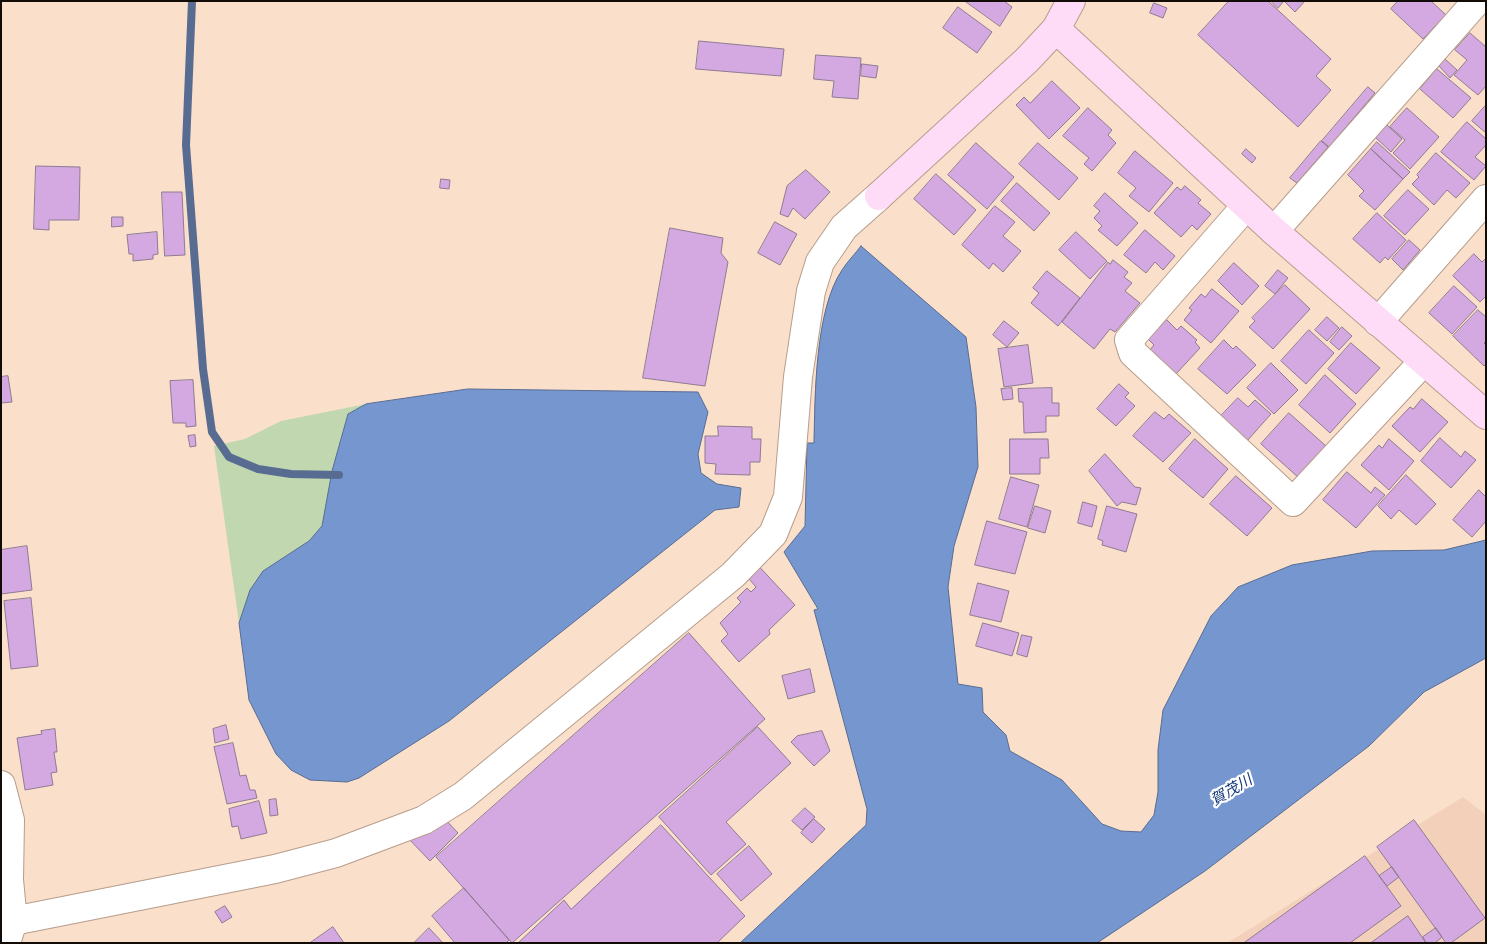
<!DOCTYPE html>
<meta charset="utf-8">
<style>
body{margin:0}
#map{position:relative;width:1487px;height:944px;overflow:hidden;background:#fadfcb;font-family:"Titillium Web",sans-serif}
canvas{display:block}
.frame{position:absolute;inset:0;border:2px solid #130b05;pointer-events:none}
</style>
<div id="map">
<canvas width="1487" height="944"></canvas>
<div class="frame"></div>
</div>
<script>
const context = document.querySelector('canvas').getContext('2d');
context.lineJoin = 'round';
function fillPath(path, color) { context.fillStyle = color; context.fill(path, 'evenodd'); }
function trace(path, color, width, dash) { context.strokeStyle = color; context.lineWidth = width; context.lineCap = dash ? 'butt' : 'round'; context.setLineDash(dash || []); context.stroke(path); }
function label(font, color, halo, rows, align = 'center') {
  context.font = font + ' "Titillium Web","Noto Sans JP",sans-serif'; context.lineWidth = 4.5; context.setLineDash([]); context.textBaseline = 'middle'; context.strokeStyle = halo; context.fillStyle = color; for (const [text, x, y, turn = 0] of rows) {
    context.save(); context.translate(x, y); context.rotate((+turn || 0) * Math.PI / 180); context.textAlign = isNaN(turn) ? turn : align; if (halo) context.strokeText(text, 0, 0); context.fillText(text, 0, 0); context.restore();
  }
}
fillPath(new Path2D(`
 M1463,797l23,18v128h-259z`), '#f2d0b9');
fillPath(new Path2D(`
 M366,404l-18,11 -16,56 -10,55 -13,15 -46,30 -13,19 -11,33 -25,-177 31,-7 36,-18z`), '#c1d7b0');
const water = new Path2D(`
 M861,246l105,91 10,70 2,60 -24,79 -6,41 10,97 24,4 1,24 23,23 4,16 52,29 40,44 19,7 20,1 13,-17 4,-23v-42l5,-40 48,-94 27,-29 54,-22 80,-14 72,-1 42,-10v118l-62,34 -55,54 -164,125 -108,72h-357l126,-118 1,-16 -53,-199 4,-1 -34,-57 21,-26 2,-83h7c1,-48 1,-133 28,-173 5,-8 13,-16 19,-24z
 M468,389l230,3 10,20 -10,42 3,19 16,11 24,4 -2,19 -24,3 -266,211 -90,57 -12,4 -37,-2 -19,-10 -15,-16 -27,-54 -10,-77 11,-33 13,-19 46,-30 13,-15 10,-55 16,-57 18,-10z`);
fillPath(water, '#7596ce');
trace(water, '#586c92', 1);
trace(new Path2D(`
 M192,1l-6,144 17,224 9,63 17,25 29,12 33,5 48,1`), '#586c92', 8);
const building = new Path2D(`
 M965,1h39l8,6 -12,19z
 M1229,1h39l63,58 -15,17 15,14 -33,37 -100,-92z
 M1271,1h34l-10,11 -11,-11 -6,7z
 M1398,1h33l15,14 -23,24 -32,-30z
 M1154,3l13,5 -4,10 -13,-5z
 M958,7l34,25 -15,21 -34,-25z
 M1470,33l16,14v39l-8,9 -24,-20 13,-15 -12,-10z
 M699,41l85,8 -3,27 -85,-7z
 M816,55l45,3 -3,41 -26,-2 2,-16 -20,-2z
 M1445,59l12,11 -7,8 -11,-12z
 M862,64l16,2 -2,12 -15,-2z
 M1437,69l34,29 -18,20 -33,-29z
 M1052,81l28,27 -31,31 -33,-34 8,-8 6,6z
 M1368,87l7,6 -46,54 -7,-6z
 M1486,105v28l-14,-12z
 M1088,108l24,22 -4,5 8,8 -24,28 -8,-7 5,-6 -26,-22z
 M1407,108l32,29 -29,32 -17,-16 12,-13 -15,-13z
 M1467,122l19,17v6l-11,12 11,9 -12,14 -33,-28z
 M1387,125l15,14 -11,13 -16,-15z
 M1321,141l7,6 -31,36 -7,-5z
 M1377,142l33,30 -7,7 -32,-30z
 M976,143l38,34 -27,32 -39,-34z
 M1038,143l40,35 -19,22 -40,-36z
 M1246,149l10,9 -4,5 -10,-9z
 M1371,149l32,30 -28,31 -16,-14 5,-5 -16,-16z
 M1135,151l38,32 -24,29 -20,-16 7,-8 -18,-15z
 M1436,153l34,30 -14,15 -9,-8 -13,15 -22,-21 7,-7 -2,-2z
 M36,166l44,1 -1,53h-30v10l-15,-1z
 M806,170l24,22 -25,27 -12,-11 -5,9 -8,-3 7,-28z
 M936,174l40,36 -22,25 -40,-36z
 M441,179l9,1 -1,9 -9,-1z
 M1017,183l33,30 -16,18 -33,-30z
 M1185,186l16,14 -3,3 13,11 -14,16 -5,-5 -11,12 -27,-24 23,-26 4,3z
 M1408,190l21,19 -24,26 -21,-19z
 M162,192h20l3,63 -20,1z
 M1105,193l33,30 -21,23 -19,-16 4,-4 -8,-8 6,-7 -6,-5z
 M995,206l20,16 -12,14 18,15 -18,21 -10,-9 -4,6 -27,-24z
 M1377,213l29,27 -18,20 -3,-3 -5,6 -27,-24z
 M112,217h11v9l-11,1z
 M775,222l22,12 -17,31 -22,-12z
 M670,228l53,10 -2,15 7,9 -23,124 -62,-8z
 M1145,230l30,26 -12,14 -8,-8 -9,11 -22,-18z
 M157,232l1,22 -5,1v4l-20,2v-7h-4l-2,-19z
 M1076,232l31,29 -17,18 -31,-29z
 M1409,240l11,10 -17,20 -11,-11z
 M1474,254l8,8 4,-4v38l-6,6 -27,-26z
 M1113,260l15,12 -4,5 8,6 -7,8 15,12 -25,29 -5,-3 -16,20 -32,-27 46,-60 2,2z
 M1234,263l25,23 -17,19 -24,-24z
 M1278,270l10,8 -13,16 -10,-8z
 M1047,271l33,27 -22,28 -27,-23 8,-10 -6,-5z
 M1285,285l25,24 -37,40 -24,-22 6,-6 -3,-3z
 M1454,286l23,21 -25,27 -23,-21z
 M1212,289l27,22 -28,32 -27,-23 8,-10 -3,-2 12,-14 4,3z
 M1478,310l8,7v24l-2,2 2,2v19l-2,2 -31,-30z
 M1327,317l12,11 -12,13 -12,-11z
 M1167,320l10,10 4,-4 16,14 -2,2 5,6 -25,27 -26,-24 5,-6 -6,-6z
 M1004,321l15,12 -12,14 -14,-12z
 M1342,327l10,9 -13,14 -9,-8z
 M1309,330l25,23 -28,31 -25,-23z
 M1224,340l9,9 3,-3 20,19 -29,29 -29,-25z
 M1351,343l29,25 -24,26 -28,-25z
 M1028,345l5,38 -29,4 -6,-38z
 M1271,363l27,27 -24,24 -27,-26z
 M1325,375l31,29 -26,29 -31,-28z
 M8,376l4,26 -11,1v-26z
 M193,380l3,46 -10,1v-4h-13l-3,-42z
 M1119,384l10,9 -4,4 10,9 -19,20 -19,-17z
 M1012,388l1,11 -10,1 -2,-11z
 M1052,388v15h7v13h-13v16l-22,1 -1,-31h-4l-1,-13z
 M1238,398l10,9 7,-7 16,14 -24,27 -27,-24z
 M1422,399l26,23 -28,30 -28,-26 18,-19 3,2z
 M1155,412l9,7 5,-5 22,19 -28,29 -30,-26z
 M1289,413l37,33 -27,32 -38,-34z
 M718,426l34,1v12h9l-1,23h-10v13l-35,-1 1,-10 -11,-1v-27h13z
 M195,435l1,11 -6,1 -2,-11z
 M1440,438l21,19 4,-6 11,9 -25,28 -30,-27z
 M1010,439h38l1,19h-9v16h-30z
 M1195,439l33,30 -25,29 -34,-29z
 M1389,439l25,22 -25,29 -28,-25 18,-20 3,3z
 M1105,454l30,33 6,1 -5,17 -14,-3 -5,4 -28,-35z
 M1347,472l24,21 4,-6 10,8 -29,33 -33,-28z
 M1406,475l30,29 -20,21 -17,-15 -8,9 -13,-13z
 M1236,476l36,32 -25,28 -37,-32z
 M1011,477l28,8 -12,42 -28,-8z
 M1479,490l7,7v24l-14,16 -19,-17z
 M1083,502l14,4 -5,21 -14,-4z
 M1035,506l16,5 -6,22 -17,-5z
 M1107,506l30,8 -11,38 -24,-7 1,-4 -5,-2z
 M987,521l40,11 -12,42 -40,-9z
 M27,546l5,44 -31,4v-44z
 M754,561l41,44 -26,25 1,4 -31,28 -18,-21 7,-7 -8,-11 21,-21 -4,-4 10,-10 4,4 5,-5 -13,-15z
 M978,583l31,8 -8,31 -31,-7z
 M31,598l7,68 -27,3 -7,-68z
 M983,623l36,10 -7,23 -36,-10z
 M689,633l76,86 -253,224 -76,-86z
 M1022,635l10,2 -5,20 -10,-3z
 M810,669l5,23 -27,7 -6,-23z
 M226,725l3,14 -14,4 -2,-14z
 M758,727l33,36 -65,59 20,22 -35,31 -52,-58z
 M55,729l2,23h-3l3,20 -6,1 2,12 -28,5 -8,-52 25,-4 -1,-3z
 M822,731l8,20 -16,15 -23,-24 6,-6z
 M233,743l7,33 6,-1 4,15h5l2,8 -30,6 -13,-57z
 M276,799l2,16 -8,1 -1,-16z
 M259,801l8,32 -26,6 -3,-13 -6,1 -3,-18z
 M805,808l10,9 -13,13 -10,-9z
 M443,817l15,16 -28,28 -23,-24z
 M814,819l11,10 -13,14 -11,-10z
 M1414,820l71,98 -34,25h-5l-69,-96z
 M661,825l84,91 -28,27h-199l46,-43 7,9z
 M749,846l23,28 -31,27 -24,-27z
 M1365,856l36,50 -51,37h-106z
 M1392,867l7,10 -12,9 -8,-10z
 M464,888l45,52 -3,3h-51l-23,-27z
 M225,906l7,11 -10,6 -7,-11z
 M1408,916l18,27h-55z
 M333,927l11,16h-34z
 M429,928l14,15h-29z
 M1436,928l6,9 -7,6h-9l-3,-6z`);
fillPath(building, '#d4a8e0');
trace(building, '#8e7b92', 1);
const street = new Path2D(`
 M1246,206l-117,134 4,13 160,149 130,-140
 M1274,231l203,-230
 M1378,322l108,-123
 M1,785l9,35 -1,60 4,41 -7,22
 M13,921l262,-52 61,-16 88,-33 39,-24 270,-221 40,-41 15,-37 10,-120 13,-86 9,-29 24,-35 35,-31`);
const secondary = new Path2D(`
 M1056,29l218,202 212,184
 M879,196l148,-136 29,-31 15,-28`);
trace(street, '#b79d8b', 30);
trace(secondary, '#b79d8b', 30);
trace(street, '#fff', 28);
trace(secondary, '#fedcf7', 28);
label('italic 15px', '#103779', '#fff', [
 ["賀茂川",1232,791,-31]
]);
</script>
